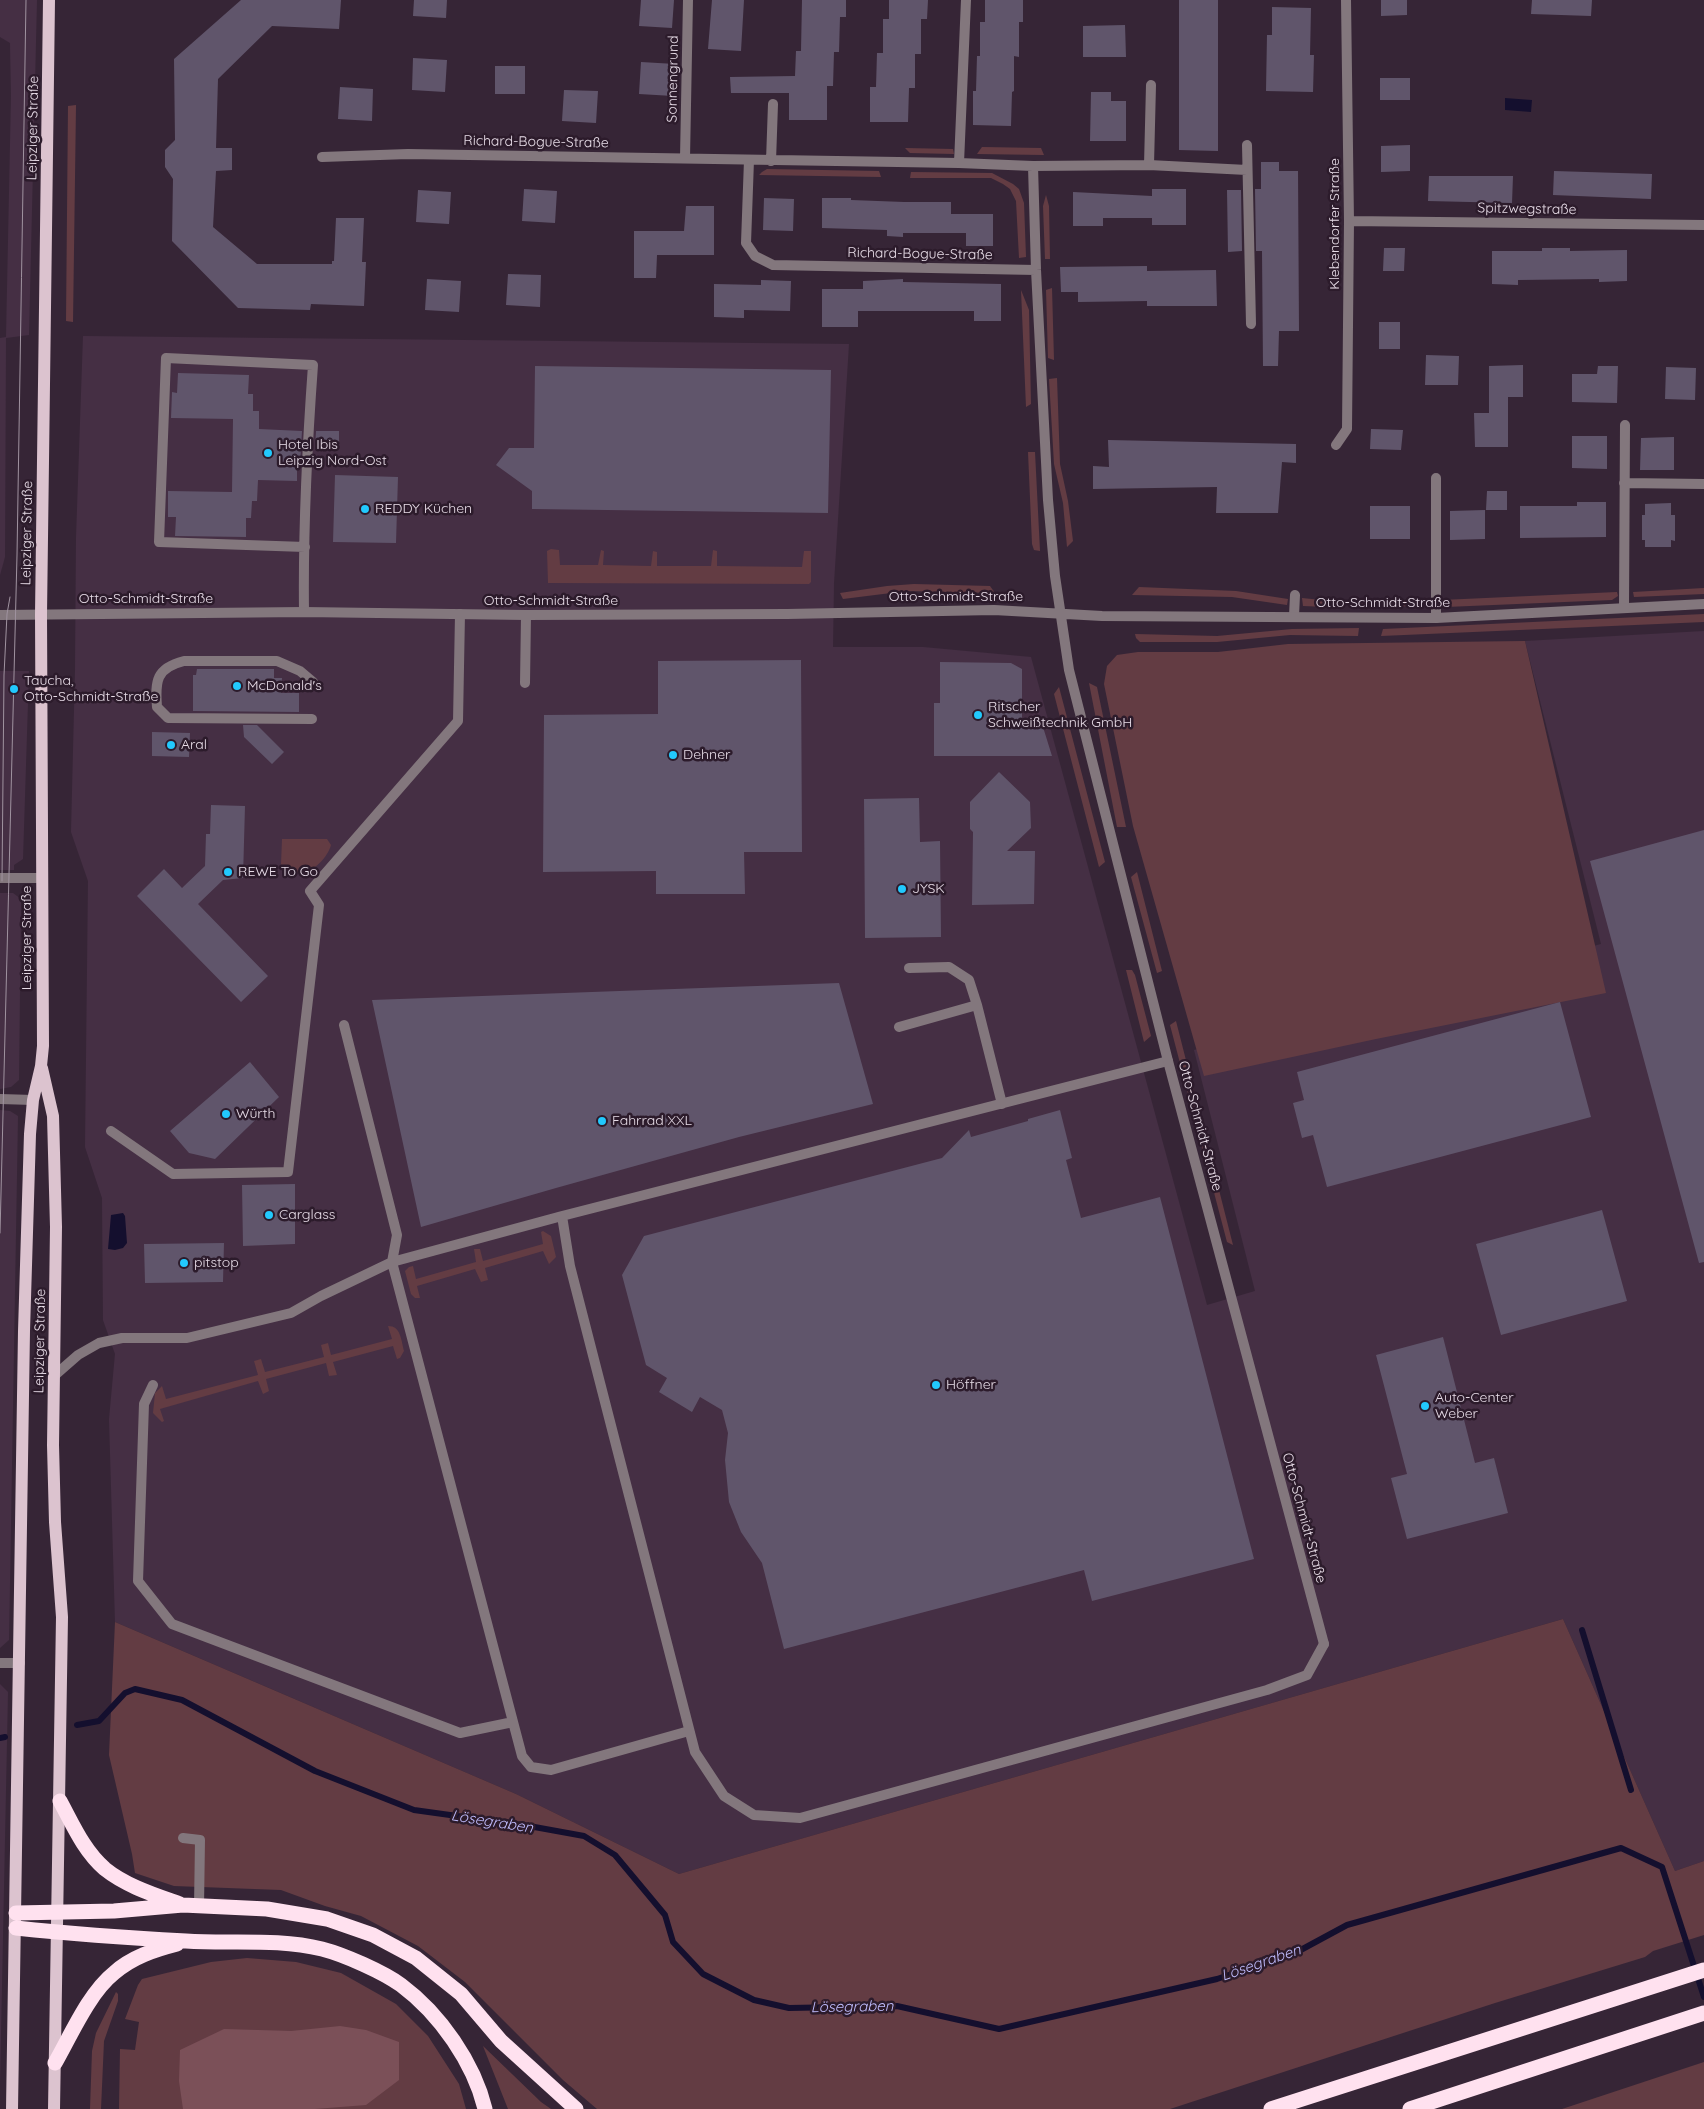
<!DOCTYPE html>
<meta charset="utf-8">
<style>
body{margin:0}
canvas{display:block;background:#362536}
</style>
<canvas width="1704" height="2109"></canvas>
<script>
const context = document.querySelector('canvas').getContext('2d');
context.lineJoin = 'round';
function fillPath(path, color) { context.fillStyle = color; context.fill(path, 'evenodd'); }
function trace(path, color, width, dash) { context.strokeStyle = color; context.lineWidth = width; context.lineCap = dash ? 'butt' : 'round'; context.setLineDash(dash || []); context.stroke(path); }
function label(font, color, halo, rows, align = 'center') {
  context.font = font + ' Quicksand,sans-serif'; context.lineWidth = 5; context.setLineDash([]); context.textBaseline = 'middle'; context.strokeStyle = halo; context.fillStyle = color; for (const [text, x, y, turn = 0] of rows) {
    context.save(); context.translate(x, y); context.rotate((+turn || 0) * Math.PI / 180); context.textAlign = isNaN(turn) ? turn : align; if (halo) context.strokeText(text, 0, 0); context.fillText(text, 0, 0); context.restore();
  }
}
fillPath(new Path2D(`
 M0,0h37l-8,335 -23,3 -1,219 -5,18v-237l6,-1 5,-241 -1,-53 -10,-6z
 M83,336l766,8 -15,239 -1,64h90l108,10 176,648 48,-14 -61,-241 407,-106 -76,-303 179,-10v1230l-29,10 -112,-252 -884,255 -163,-80 -401,-172 -6,-203 6,-65 -12,-34 -1,-122 -17,-51 3,-266 -17,-49 4,-162 1,-132z
 M0,671h29l-6,188 -9,6v5h-14z
 M0,893h13l8,6 -2,181 -8,7 -11,2z
 M0,1110l10,1 8,5 -9,524 -9,8z
 M0,1684l8,8 -8,391z`), '#452f44');
fillPath(new Path2D(`
 M76,105l-3,217 -7,-1 2,-215z
 M982,147l59,1 3,7 -67,-1z
 M905,148l48,1 1,5 -44,-1z
 M767,169l112,2 2,6 -122,-2 3,-3z
 M911,172l81,1 21,11 6,5 5,14 2,54 -7,1 -3,-57 -6,-12 -7,-5 -12,-6h-81z
 M1046,195l3,11 1,53h-5l-2,-53z
 M1052,288l2,72 -6,-2 -2,-68z
 M1021,290l8,20 2,94 -5,3z
 M1057,378l3,86 8,37 5,40 -6,6 -4,-44 -9,-39 -5,-85z
 M1028,452h7l5,99 -6,-1 -2,-6z
 M551,549l8,1 1,15h38l3,-15 3,1 -1,14 48,1 2,-15 4,1v14h54l2,-16 4,1v15l85,1 2,-16h7v31l-2,2 -261,-1 -1,-32z
 M914,584l76,2 5,7 -88,-2 -64,8 -3,-6 47,-7z
 M1139,587l97,4 52,8 -1,6 -55,-8 -100,-2z
 M1704,588v6l-70,3 -1,-5z
 M1617,592l1,4 -6,4 -166,7 -3,-2 -1,-5z
 M1302,598l29,3 -2,6 -26,-1z
 M1350,601h78v4l-7,1 -71,1z
 M1704,614v8l-323,14 2,-7z
 M1359,628l-1,8 -68,-1 -73,7h-77l-4,-4 -1,-4 82,2 75,-7z
 M1525,641l81,352 -230,46 -172,37 -71,-250 -29,-142 3,-18 10,-11 21,-3h80l70,-8z
 M1089,683l8,4 29,140h-9z
 M1059,687l46,175 -6,5 -45,-173z
 M282,839h45l4,6c-3,12 -18,27 -30,29l-18,-7 -2,-3z
 M1137,872l25,99 -5,2 -26,-96z
 M1126,970h6l3,5 16,61 -7,6z
 M1176,1021l57,224 -6,-3 -57,-217z
 M543,1231l8,5 5,21 -7,7 -6,-13 -58,17 3,12 -7,2 -6,-13 -58,17 3,12h-5l-4,-4 -6,-23 4,-4 4,-1 3,13 60,-17 -2,-13h6l3,12 60,-17 -2,-12z
 M388,1326c13,0 13,14 16,25l-4,7 -3,1 -4,-13 -60,16 4,13 -8,1 -3,-13 -60,16 3,12 -6,3 -5,-13 -98,28 4,12 -2,1 -9,-9 2,-20 7,-7 4,13 92,-24 -4,-14 7,-2 4,13 59,-15 -3,-12 7,-2 3,12 61,-16z
 M1563,1619l112,252 29,-10v74l-51,16 -8,6 -150,46 -325,106h-573l-34,-29 -98,-98 -47,-36 -57,-30 -36,-10 -44,-16 -107,-4 -39,-13 -3,-19 -23,-99 6,-133 401,172 163,80z
 M247,1958l49,4 45,11 55,31 32,32 31,48 7,25h-347l1,-60 15,1 4,-28 -14,-3 13,-34 4,-6 69,-17z
 M116,1992l2,2v7l-14,40 -3,68h-11l2,-58 4,-18z
 M483,2046l58,56 10,7h-43z
 M1704,2062v47h-142l139,-46z`), '#633c43');
fillPath(new Path2D(`
 M340,2026l26,4 33,12v38l-33,25 -51,4h-132l-4,-28 1,-31 44,-21 67,2z`), '#7b5058');
fillPath(new Path2D(`
 M1505,98l27,2 -1,12 -26,-2z
 M123,1213l2,3 2,27 -4,5 -8,2 -7,-1 3,-34z`), '#140f2e');
trace(new Path2D(`
 M1582,1630l49,160
 M77,1725l22,-4 26,-28 10,-4 47,11 133,71 99,39 115,16 55,10 31,19 50,60 8,27 30,32 51,26 35,8 108,-2 102,23 218,-50 80,-27 50,-27 274,-77 41,19 42,130
 M0,1738l5,-1`), '#140f2e', 6);
fillPath(new Path2D(`
 M241,0h100l-2,29 -67,-3 -54,53 -2,69h16v22l-16,1 -3,56 44,37h75v-3h2l2,-43h28l-2,44h4l-2,44 -53,-2 -1,6 -72,-2 -66,-67 1,-62 -8,-12v-17l10,-10 -1,-81z
 M414,0h33l-1,18 -33,-2z
 M641,0h33l-2,28 -33,-2z
 M712,0h32l-3,51 -33,-2z
 M802,0h44v17h-6l-1,35h-5l-1,34h-6v34h-38v-27h-58l-1,-16 65,-1 1,-25h5z
 M889,0h39l-1,19h-6v35h-6v34h-6l-1,34h-38v-35h6l1,-34h6v-34h6z
 M985,0h38v22h-4v35l-5,-1v35l-2,1 -1,34 -38,-1v-34h3l1,-35h3v-34h5z
 M1179,0h39v151l-39,-1z
 M1381,0h26v15l-26,1z
 M1532,0h60l-1,16 -60,-2z
 M1272,7l39,1 -1,47h4l-1,37 -47,-1 1,-56h5z
 M1125,25l1,32h-43v-31z
 M413,58l34,2 -2,32 -33,-2z
 M641,62l34,2 -2,32 -34,-2z
 M495,66h30v28h-30z
 M1380,78h30v22h-30z
 M340,87l33,2 -1,32 -34,-2z
 M564,90l34,1 -2,32 -34,-2z
 M1091,92h20v9h15v40h-36z
 M1410,145v26l-29,1v-26z
 M1261,162h18v9h19l1,160h-20l-1,35h-15l-1,-115h-6l-1,-62h6z
 M1554,171l98,3 -1,25 -98,-4z
 M1429,176h84l-1,27 -84,-2z
 M524,189l33,2 -2,32 -33,-2z
 M1152,189h34v36h-34v-7h-49v8h-30v-34l79,4z
 M418,190l33,2 -2,32 -33,-2z
 M1227,190h14l1,61 -14,1z
 M764,198l30,1 -1,32 -30,-1z
 M822,198h29v2l53,2h47v12h42v32h-27v-13h-63v4l-16,-1v-6l-65,-2z
 M686,206h28v49h-57l-1,23h-22v-47h50z
 M1384,248h21l-1,23h-21z
 M1542,248h28v3l57,-1v31l-28,1v-3l-81,1v5l-26,-1v-33h50z
 M1147,266v5l69,-1 1,36h-70v-5l-69,1v-10h-17l-1,-25z
 M508,274l33,1 -1,32 -34,-2z
 M427,279l34,2 -2,31 -34,-2z
 M903,279v3l98,2v37h-27v-10h-116v16h-36v-38h41v-8z
 M761,280l30,1 -1,30 -46,-1v8l-30,-1v-33l47,1z
 M1379,322h21v27h-21z
 M1426,355l33,1 -1,29h-33z
 M1523,365v32h-15v50h-33l-1,-34h15v-47z
 M535,366l296,4 -3,143 -296,-4v-18l-36,-26 13,-17h25z
 M1598,366h20l-1,37 -45,-1v-28h25z
 M1666,367l30,1 -1,32 -30,-1z
 M178,373l71,2 -1,19h5v17h6v18l43,2 -2,34h-3v16l-39,-1 -1,21h-5l-1,17h-5v19l-71,-1 1,-19h-8v-26l64,1 1,-73 -62,-1 1,-26 5,1z
 M1371,429l32,1 -2,20 -31,-1z
 M316,431h23v18h-24z
 M1572,436h35v33l-35,-1z
 M1674,437v33h-34l1,-32z
 M1108,440l188,4v19l-14,-1 -4,51h-62l1,-26 -124,2v-23l16,1z
 M335,475l63,2 -2,66 -63,-1z
 M1487,491h20v19h-21z
 M1577,502h29v35l-86,1v-32h57z
 M1671,503v12h4v26l-4,-1v7h-26v-7h-3v-25h3v-11z
 M1370,506h40v33h-40z
 M1485,510v29l-35,1v-29z
 M801,660l1,192h-58l1,42h-89v-23l-113,1 1,-157 114,-1v-53z
 M940,662l71,1 11,6v59l21,-1 9,29h-118v-53h6z
 M197,669h77v9h8l-1,15h18v19l-106,-1v-36h3z
 M243,725h14l27,27 -12,12 -28,-27z
 M152,732l38,1 -1,24 -37,-1z
 M999,772l31,30 1,26 -24,23h28l-1,53 -62,1 1,-73 -3,-3v-27z
 M919,798l1,44 20,-1 1,96 -76,1 -1,-139z
 M211,805l34,1 -2,72 -20,2 -25,24 70,72 -27,26 -104,-106 27,-27 18,19 23,-22 1,-32h4z
 M1704,830v432l-5,1 -109,-402z
 M839,983l34,121 -134,33 -183,51 -135,39 -49,-227z
 M1560,1002l31,115 -264,70 -14,-52 -11,3 -9,-35 11,-3 -7,-28z
 M250,1062l29,35 -64,62 -26,-6 -19,-22z
 M1060,1110l12,48 -6,2 15,58 79,-21 94,362 -162,42 -8,-31 -300,79 -22,-86 -21,-31 -12,-30 -4,-42 3,-27 -6,-23 -22,-13 -8,15 -33,-20 8,-14 -21,-13 -24,-90 22,-39 298,-78 27,-28 2,7 57,-16v-2z
 M295,1184v60l-52,2 -1,-61z
 M1602,1210l25,91 -126,34 -25,-91z
 M224,1243l-1,39 -78,1 -1,-39z
 M1443,1337l32,126 19,-5 14,55 -101,26 -16,-61 16,-4 -31,-119z`), '#60556b');
trace(new Path2D(`
 M1624,483l80,1
 M1624,608l1,-183
 M304,612c-1,-82 3,-165 9,-247l-147,-7 -7,184 146,5
 M1294,616l1,-21
 M1436,618v-140
 M525,683l1,-68
 M312,719l-144,-1 -11,-11c-2,-26 -1,-39 27,-46h93l23,10 13,11
 M0,878h41
 M909,968l40,-1 20,13 8,25 25,99
 M899,1027l78,-22
 M1168,1061l-606,155 8,50 125,486 29,44 30,19 46,3 467,-128 40,-15 17,-31
 M0,1099l33,1
 M111,1131l62,43 115,-2 31,-267 -9,-14 148,-170 2,-107
 M562,1216l-170,46 130,494 9,11 20,3 138,-39
 M54,1376l24,-21 21,-12 23,-5h65l104,-25 30,-17 71,-34 5,-27 -53,-210
 M153,1385l-9,19 -6,177 34,43 288,109 53,-11
 M0,1663h20
 M183,1838l17,2 -1,67`), '#83777d', 10);
trace(new Path2D(`
 M1247,145l4,179
 M322,157l86,-3 551,9 74,3 116,-1 98,5
 M685,158l3,-158
 M749,160l-3,83 9,13 18,9 263,5
 M771,161l2,-57
 M959,163l7,-163
 M1149,165l2,-80
 M1033,166l3,104 12,230 7,76 14,94 99,391 156,583
 M1349,221l355,4
 M1336,445l11,-16 2,-208 -3,-221
 M0,615l304,-3 222,3 261,-1 207,-4 108,6 334,2 268,-14`), '#83777d', 10);
trace(new Path2D(`
 M42,1068l11,48 3,111 -3,218 2,77 7,95 -8,492
 M12,2109l12,-778 6,-197 3,-34 8,-34 2,-20 -2,-432 8,-614`), '#dcc3cf', 12);
trace(new Path2D(`
 M60,1801c13,24 24,50 45,68 21,17 50,26 75,35
 M16,1913l98,-2 69,-6 84,4 60,10 46,16 43,23 45,36 40,47 75,68
 M16,1928c56,6 113,10 170,13 45,3 91,-3 136,8 23,6 61,23 79,36 39,29 73,78 84,124
 M55,2063c16,-28 34,-70 59,-90 18,-16 40,-23 63,-29
 M1271,2109l433,-139
 M1410,2109l294,-96`), '#ffe1ef', 15);
trace(new Path2D(`
 M2,881l2,-206 3,-61 3,-17
 M0,1233l17,-678 9,-555`), '#a093a0', 1);
for (const [x, y, r, color] of [
 [268,453,5,"#22c9fd"],
 [365,509,5,"#22c9fd"],
 [237,686,5,"#22c9fd"],
 [14,689,5,"#22c9fd"],
 [978,715,5,"#22c9fd"],
 [171,745,5,"#22c9fd"],
 [673,755,5,"#22c9fd"],
 [228,872,5,"#22c9fd"],
 [902,889,5,"#22c9fd"],
 [226,1114,5,"#22c9fd"],
 [602,1121,5,"#22c9fd"],
 [269,1215,5,"#22c9fd"],
 [184,1263,5,"#22c9fd"],
 [936,1385,5,"#22c9fd"],
 [1425,1406,5,"#22c9fd"]
]) { const dot = new Path2D(); dot.arc(x, y, r, 0, 2 * Math.PI); context.fillStyle = color; context.fill(dot); trace(dot, '#2c1b2b', 2); }
label('14px', '#e7dce7', '#2c1b2b', [
 ["Sonnengrund",673,79,-89],
 ["Leipziger Straße",33,128,-89],
 ["Richard-Bogue-Straße",536,142,1],
 ["Spitzwegstraße",1527,209,1],
 ["Klebendorfer Straße",1335,224,-90],
 ["Richard-Bogue-Straße",920,254,1],
 ["Leipziger Straße",27,533,-89],
 ["Otto-Schmidt-Straße",956,597],
 ["Otto-Schmidt-Straße",146,599],
 ["Otto-Schmidt-Straße",551,601],
 ["Otto-Schmidt-Straße",1383,603],
 ["Leipziger Straße",27,938,-90],
 ["Otto-Schmidt-Straße",1200,1126,75],
 ["Leipziger Straße",40,1341,-89],
 ["Otto-Schmidt-Straße",1304,1518,75]
]);
label('14px', '#e7dce7', '#2c1b2b', [
 ["Hotel Ibis",278,445],
 ["Leipzig Nord-Ost",278,461],
 ["REDDY Küchen",375,509],
 ["Taucha,",24,681],
 ["Otto-Schmidt-Straße",24,697],
 ["McDonald's",247,686],
 ["Ritscher",988,707],
 ["Schweißtechnik GmbH",988,723],
 ["Aral",181,745],
 ["Dehner",683,755],
 ["REWE To Go",238,872],
 ["JYSK",912,889],
 ["Würth",236,1114],
 ["Fahrrad XXL",612,1121],
 ["Carglass",279,1215],
 ["pitstop",194,1263],
 ["Höffner",946,1385],
 ["Auto-Center",1435,1398],
 ["Weber",1435,1414]
], 'left');
label('italic 15px', '#c1bdfe', '#2c1b2b', [
 ["Lösegraben",492,1822,9],
 ["Lösegraben",1261,1963,-19],
 ["Lösegraben",852,2007,-1]
]);
</script>
